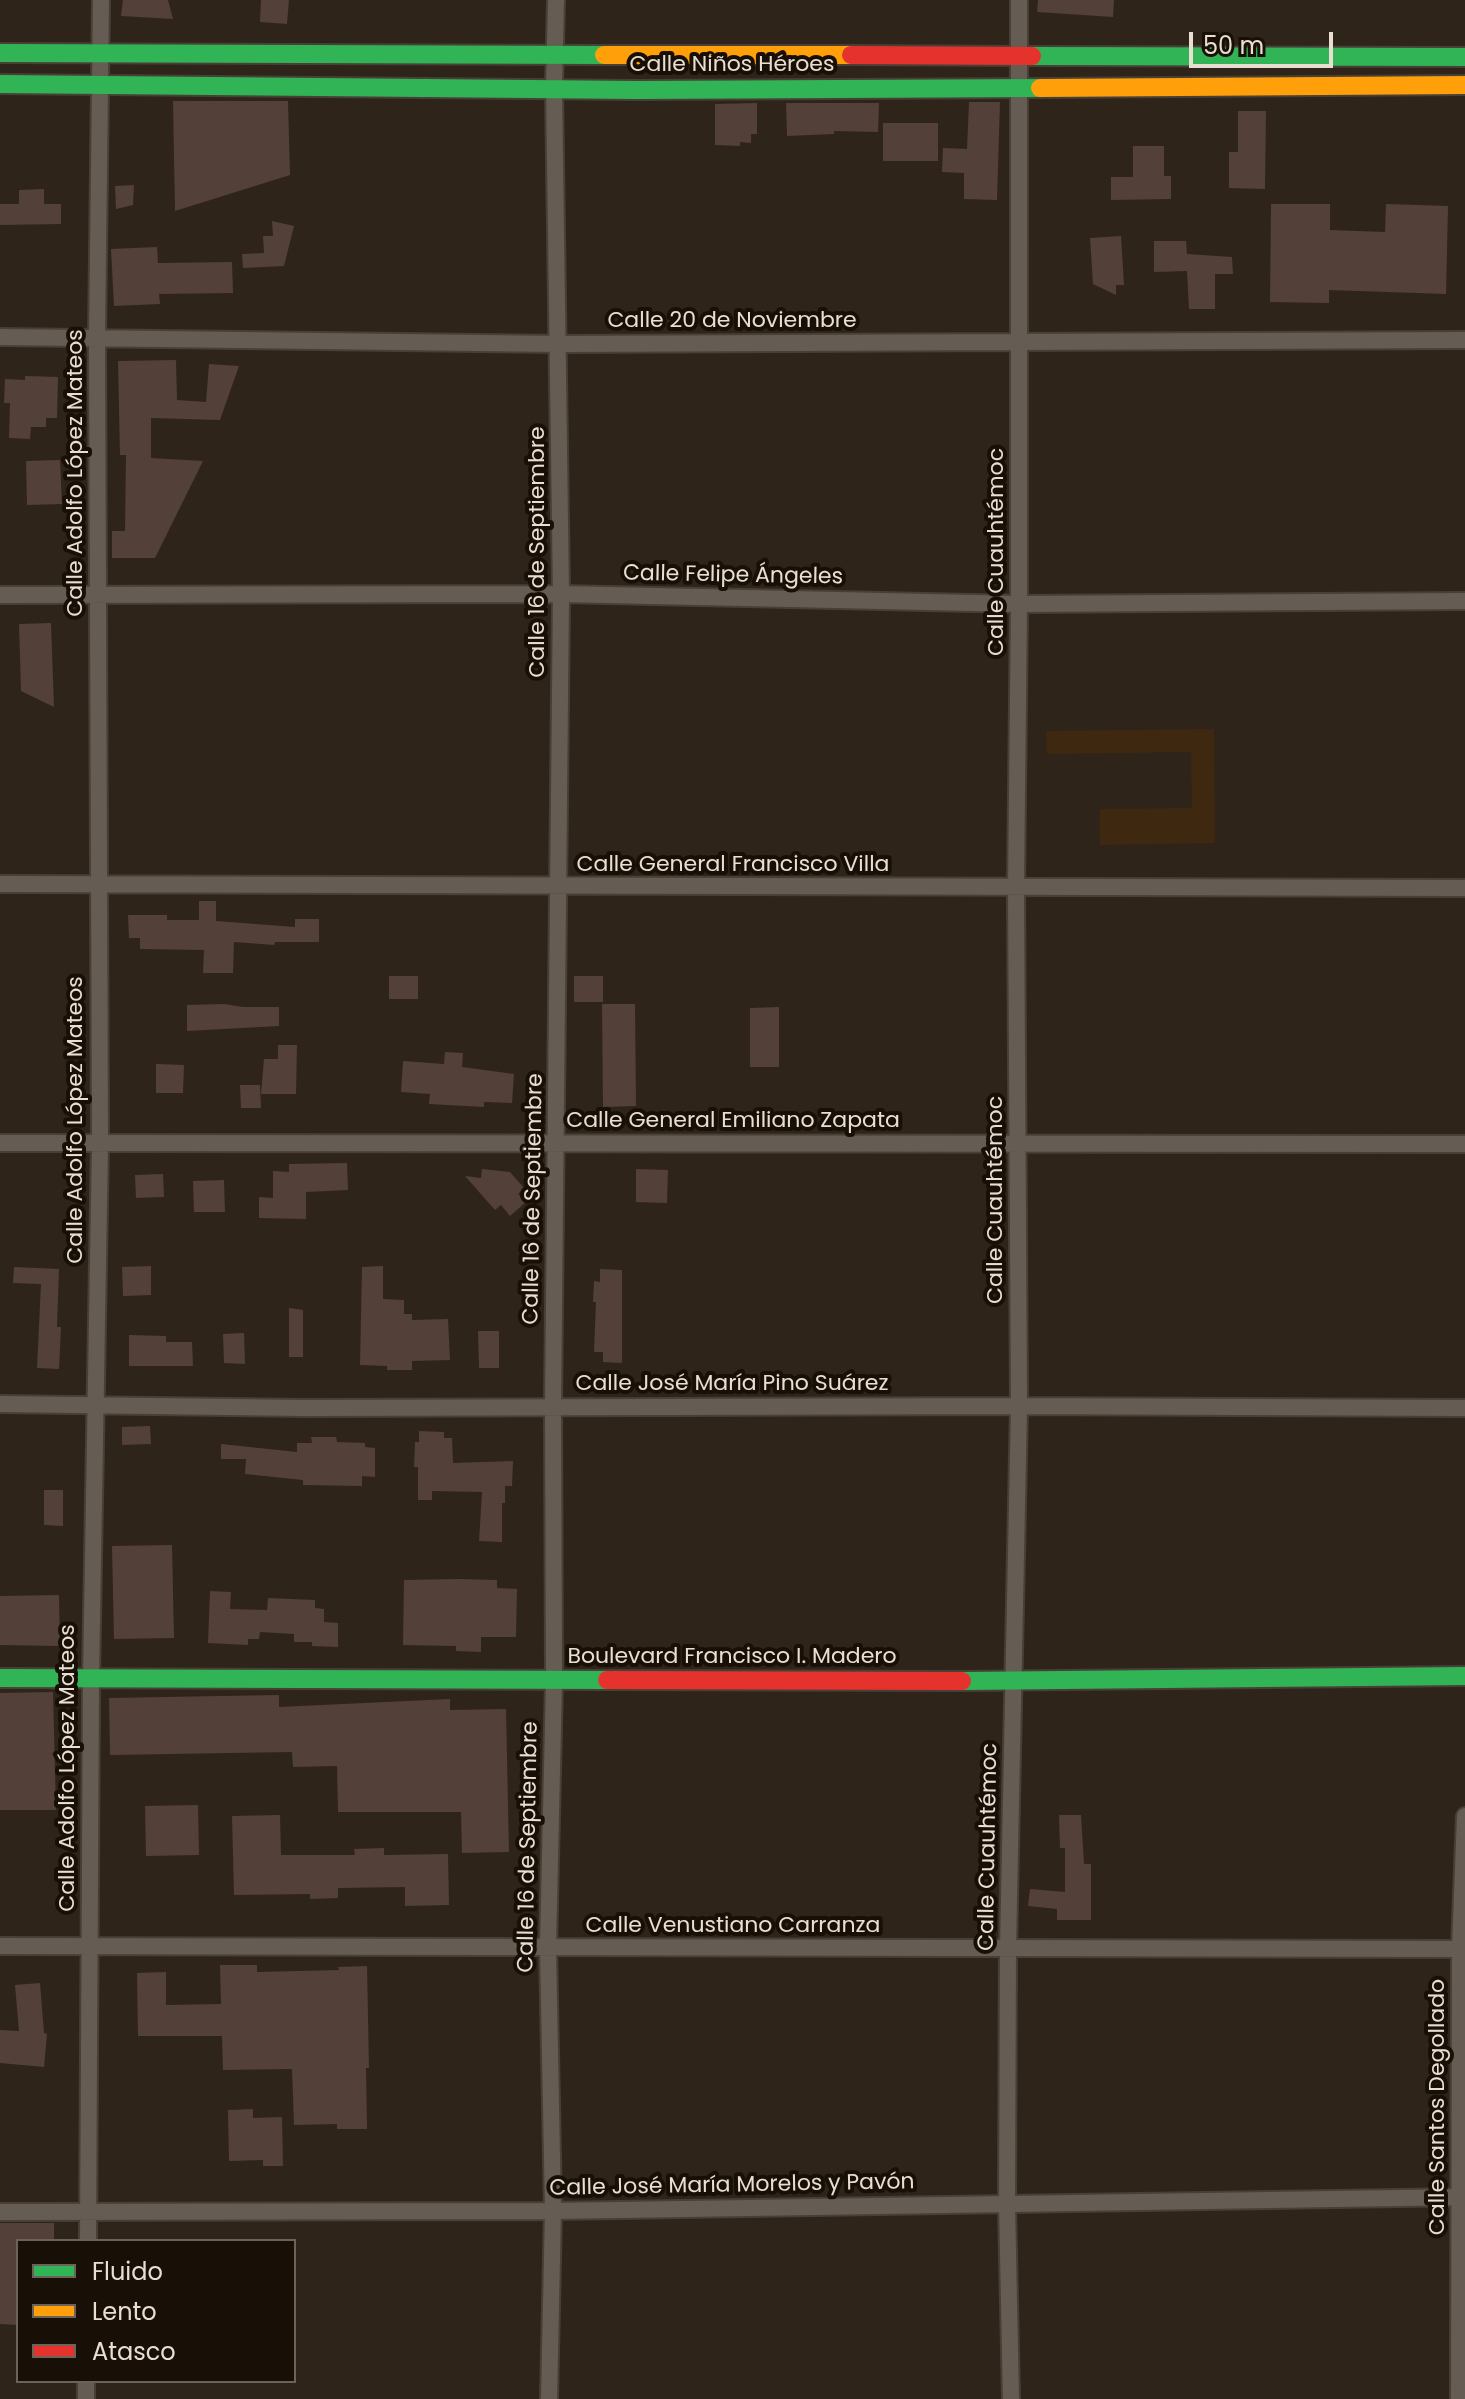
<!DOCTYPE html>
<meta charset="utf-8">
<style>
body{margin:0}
#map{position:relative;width:1465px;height:2399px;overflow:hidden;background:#2f2419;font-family:Poppins,sans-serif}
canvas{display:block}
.legend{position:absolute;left:16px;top:2239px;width:280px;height:144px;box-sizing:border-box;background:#181007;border:2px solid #6c6258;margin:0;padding:10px 14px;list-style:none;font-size:24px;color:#eaddd1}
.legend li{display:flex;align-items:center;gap:16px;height:40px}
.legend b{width:40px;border:2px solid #6c6258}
.scale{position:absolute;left:1189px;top:32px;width:144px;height:36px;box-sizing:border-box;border:4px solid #eaddd1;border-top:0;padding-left:10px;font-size:24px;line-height:28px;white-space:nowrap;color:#eaddd1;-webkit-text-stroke:6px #181007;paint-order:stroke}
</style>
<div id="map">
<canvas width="1465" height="2399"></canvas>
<ul class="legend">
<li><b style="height:10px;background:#30b455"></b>Fluido</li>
<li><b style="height:10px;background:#ff9f0a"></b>Lento</li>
<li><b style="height:10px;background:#e5322d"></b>Atasco</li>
</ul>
<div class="scale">50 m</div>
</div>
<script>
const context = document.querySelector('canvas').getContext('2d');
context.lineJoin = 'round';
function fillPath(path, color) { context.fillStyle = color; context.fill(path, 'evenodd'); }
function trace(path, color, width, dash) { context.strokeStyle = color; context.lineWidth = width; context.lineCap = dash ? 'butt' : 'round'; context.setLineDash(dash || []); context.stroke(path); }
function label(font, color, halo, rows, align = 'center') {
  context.font = font + ' Poppins,sans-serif'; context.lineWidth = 8; context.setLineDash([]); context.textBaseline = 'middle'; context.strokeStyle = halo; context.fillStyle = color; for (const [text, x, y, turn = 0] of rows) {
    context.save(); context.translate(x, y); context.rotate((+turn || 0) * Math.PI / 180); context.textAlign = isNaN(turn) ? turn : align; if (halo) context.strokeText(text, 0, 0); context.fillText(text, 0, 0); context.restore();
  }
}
fillPath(new Path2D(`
 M1214,729l1,114 -115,2v-36l92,-1 -1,-56 -144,2 -1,-23z`), '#3f2810');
fillPath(new Path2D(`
 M123,0h45l5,19 -52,-3z
 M261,0h28l-2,24 -27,-2z
 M1038,0h76l-1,17 -76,-5z
 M173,101h115l2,74 -115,36z
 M969,102h31l-3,98 -33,-1v-26l-22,-1 1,-24 24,1z
 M757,103v31h-6v9l-11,-1v4l-25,-1v-41z
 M786,103h93l-1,29 -44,-1v3l-47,2z
 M1238,111h28l-1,78 -36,-1v-36h9z
 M883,123h55v38h-55z
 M1133,146h31v30h7v23l-60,1v-23h22z
 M134,185l-1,20 -17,4 -1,-23z
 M44,189v15h17v20l-61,1v-21h19v-14z
 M1271,204h59v26l55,2 1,-28 62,2 -2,88 -117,-4v13l-59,-1z
 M272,221l22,5 -10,40 -41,2 -1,-14 22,-1 -1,-17h10z
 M1121,236l3,49h-8v10l-23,-11 -3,-46z
 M1154,241h32l1,13 45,3 1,17h-18v35h-26l-2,-38 -33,1z
 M157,247l1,16 74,-1 1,31 -74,1 1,10 -46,2 -3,-57z
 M176,360l1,40 29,2 3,-38 30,2 -19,54 -69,-2v40l52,3 -48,97h-43v-27h13l1,-76h-6l-2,-94z
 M25,376l33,1 -1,41h-11v9h-15l-1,12 -21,-1 1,-35h-6l1,-24 20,1z
 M60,460l2,44 -35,1 -1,-44z
 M51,623l3,84 -33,-16 -2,-67z
 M199,901h17v20l79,6v-8h24v23h-44l-1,3 -40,-3 -1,31h-30l1,-23 -64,-1v-11h-11l-1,-23h39v5h32z
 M389,976h29v23h-29z
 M574,976h29v26h-29z
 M224,1004l19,3h36v19l-92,5v-26z
 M602,1004h33l1,102 -33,1z
 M779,1007v60h-29v-59z
 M278,1045h19l-1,49h-35l3,-35h14z
 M445,1052l18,1 -1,14 52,7 -2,29 -28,-1v5l-55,-3 1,-10 -29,-2 2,-31 41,3z
 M156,1064l28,1 -1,28h-27z
 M240,1085h20l1,23h-20z
 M347,1163l1,27 -42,2v27l-47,-1v-21l14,1v-27l16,1v-8z
 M482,1169l28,3 14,16 -6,6 8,8 -16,14 -9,-11 -6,5 -30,-34 16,2z
 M636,1169l32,1 -1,33 -31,-1z
 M163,1174l1,23 -28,1 -1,-23z
 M224,1180l1,32h-31l-1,-31z
 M151,1266v29l-28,1 -1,-29z
 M383,1266v33l21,1v14h8v6l36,-1 2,41 -38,1v9h-25v-4l-27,-1 2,-98z
 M14,1267l45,2 -2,58h4l-2,42 -22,-1 4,-84 -28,-1z
 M600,1269l22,1v93l-19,-1v-10h-9l2,-50h-3l1,-21 6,1z
 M289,1308l14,2v47h-14z
 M478,1331h21v37h-20z
 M244,1333l1,31 -21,-1 -1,-29z
 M129,1335l37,1v6h26l1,24h-64z
 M150,1426l1,18 -29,1v-18z
 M419,1431l25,1v6h8l1,25 60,-2 -1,25h-7v17h-3v39l-23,-1 3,-49 -50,-1v9h-14v-33h-4l1,-25h4z
 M311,1437h25l1,5 28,1v4l10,1v29l-13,-1v10l-59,-1v-5l-58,-6 1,-15h-25v-15l76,8v-9h15z
 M44,1490h19v36l-19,-1z
 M172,1545l2,93 -60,1 -2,-93z
 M458,1579l39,1v8l20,1 -1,48h-35v15l-25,-1v-5l-53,-1 1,-65z
 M210,1591l21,1 -1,17 37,1 1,-12 47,2v8l9,1v13l14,1v24l-26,-1v-4h-18v-8l-34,-2 -1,7h-11v6l-40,-2z
 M59,1595l1,51 -60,-1v-49z
 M53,1692l3,118h-56v-117z
 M279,1695v12l171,-8v11l56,-1 3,143 -47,1 -1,-41h-123l-1,-46 -44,1 -1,-15 -182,3 -1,-57z
 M198,1805l1,50 -53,1 -1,-50z
 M280,1815l1,40h74l-1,-6 30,-1v7l64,-1 1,51 -44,1v-19l-67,1v10l-28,1v-5l-76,1 -2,-79z
 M1059,1815h22l3,49h7v56h-34v-11l-29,-3 2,-17 35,3v-44h-5z
 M220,1965h37v7l82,-2 -1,-3 29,-1 2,102h-3l1,61h-30v-5l-43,1 -2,-56 -69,1 -1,-34h-84l-1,-63 29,-1v33l55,-1z
 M40,1983l4,50 3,1 -3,33 -44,-4v-33l19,1 -4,-46z
 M253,2109v9l29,-1 1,49h-20v-6l-34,1 -1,-51z
 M0,2223h54v18h-36v84l-18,-1z`), '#534039');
const street = new Path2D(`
 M0,337l559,7 906,-4
 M0,595l561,-1 458,10 446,-3
 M0,884l1465,4
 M0,1143l1465,1
 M0,1404l305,4 714,-2 446,2
 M0,1946l1465,3
 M0,2212l553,-1 912,-14
 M88,2241l3,-563 9,-535 -3,-806 4,-337
 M86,2399v-18
 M549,2399l4,-188 -5,-264 6,-266 -1,-275 8,-812 -7,-506 2,-88
 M1011,2399l-4,-195 1,-256 11,-542 -3,-518 3,-284v-604
 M1459,2399l1,-450 5,-133`);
const fast = new Path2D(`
 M0,53l604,2
 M1032,56l433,1
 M0,84l636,6 404,-2
 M0,1678l607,2
 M962,1681l503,-5`);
const slow = new Path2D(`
 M604,55h247
 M1040,88l425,-3`);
const jam = new Path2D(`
 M851,55l181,1
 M607,1680l355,1`);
trace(street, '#483f37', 20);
trace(fast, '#483f37', 22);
trace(slow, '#483f37', 22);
trace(jam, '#483f37', 22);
trace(street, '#655d54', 16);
trace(fast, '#30b455', 18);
trace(slow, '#ff9f0a', 18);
trace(jam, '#e5322d', 18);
label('22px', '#eaddd1', '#181007', [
 ["Calle Niños Héroes",732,65],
 ["Calle 20 de Noviembre",732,321],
 ["Calle Adolfo López Mateos",76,473,-90],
 ["Calle 16 de Septiembre",538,552,-90],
 ["Calle Cuauhtémoc",997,552,-90],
 ["Calle Felipe Ángeles",733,576,1],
 ["Calle General Francisco Villa",733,865],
 ["Calle Adolfo López Mateos",76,1120,-90],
 ["Calle General Emiliano Zapata",733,1121],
 ["Calle 16 de Septiembre",534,1199,-89],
 ["Calle Cuauhtémoc",996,1200,-90],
 ["Calle José María Pino Suárez",732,1384],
 ["Boulevard Francisco I. Madero",732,1657],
 ["Calle Adolfo López Mateos",68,1768,-90],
 ["Calle 16 de Septiembre",529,1847,-89],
 ["Calle Cuauhtémoc",989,1847,-89],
 ["Calle Venustiano Carranza",733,1926],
 ["Calle Santos Degollado",1438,2107,-90],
 ["Calle José María Morelos y Pavón",732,2186,-1]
]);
</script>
